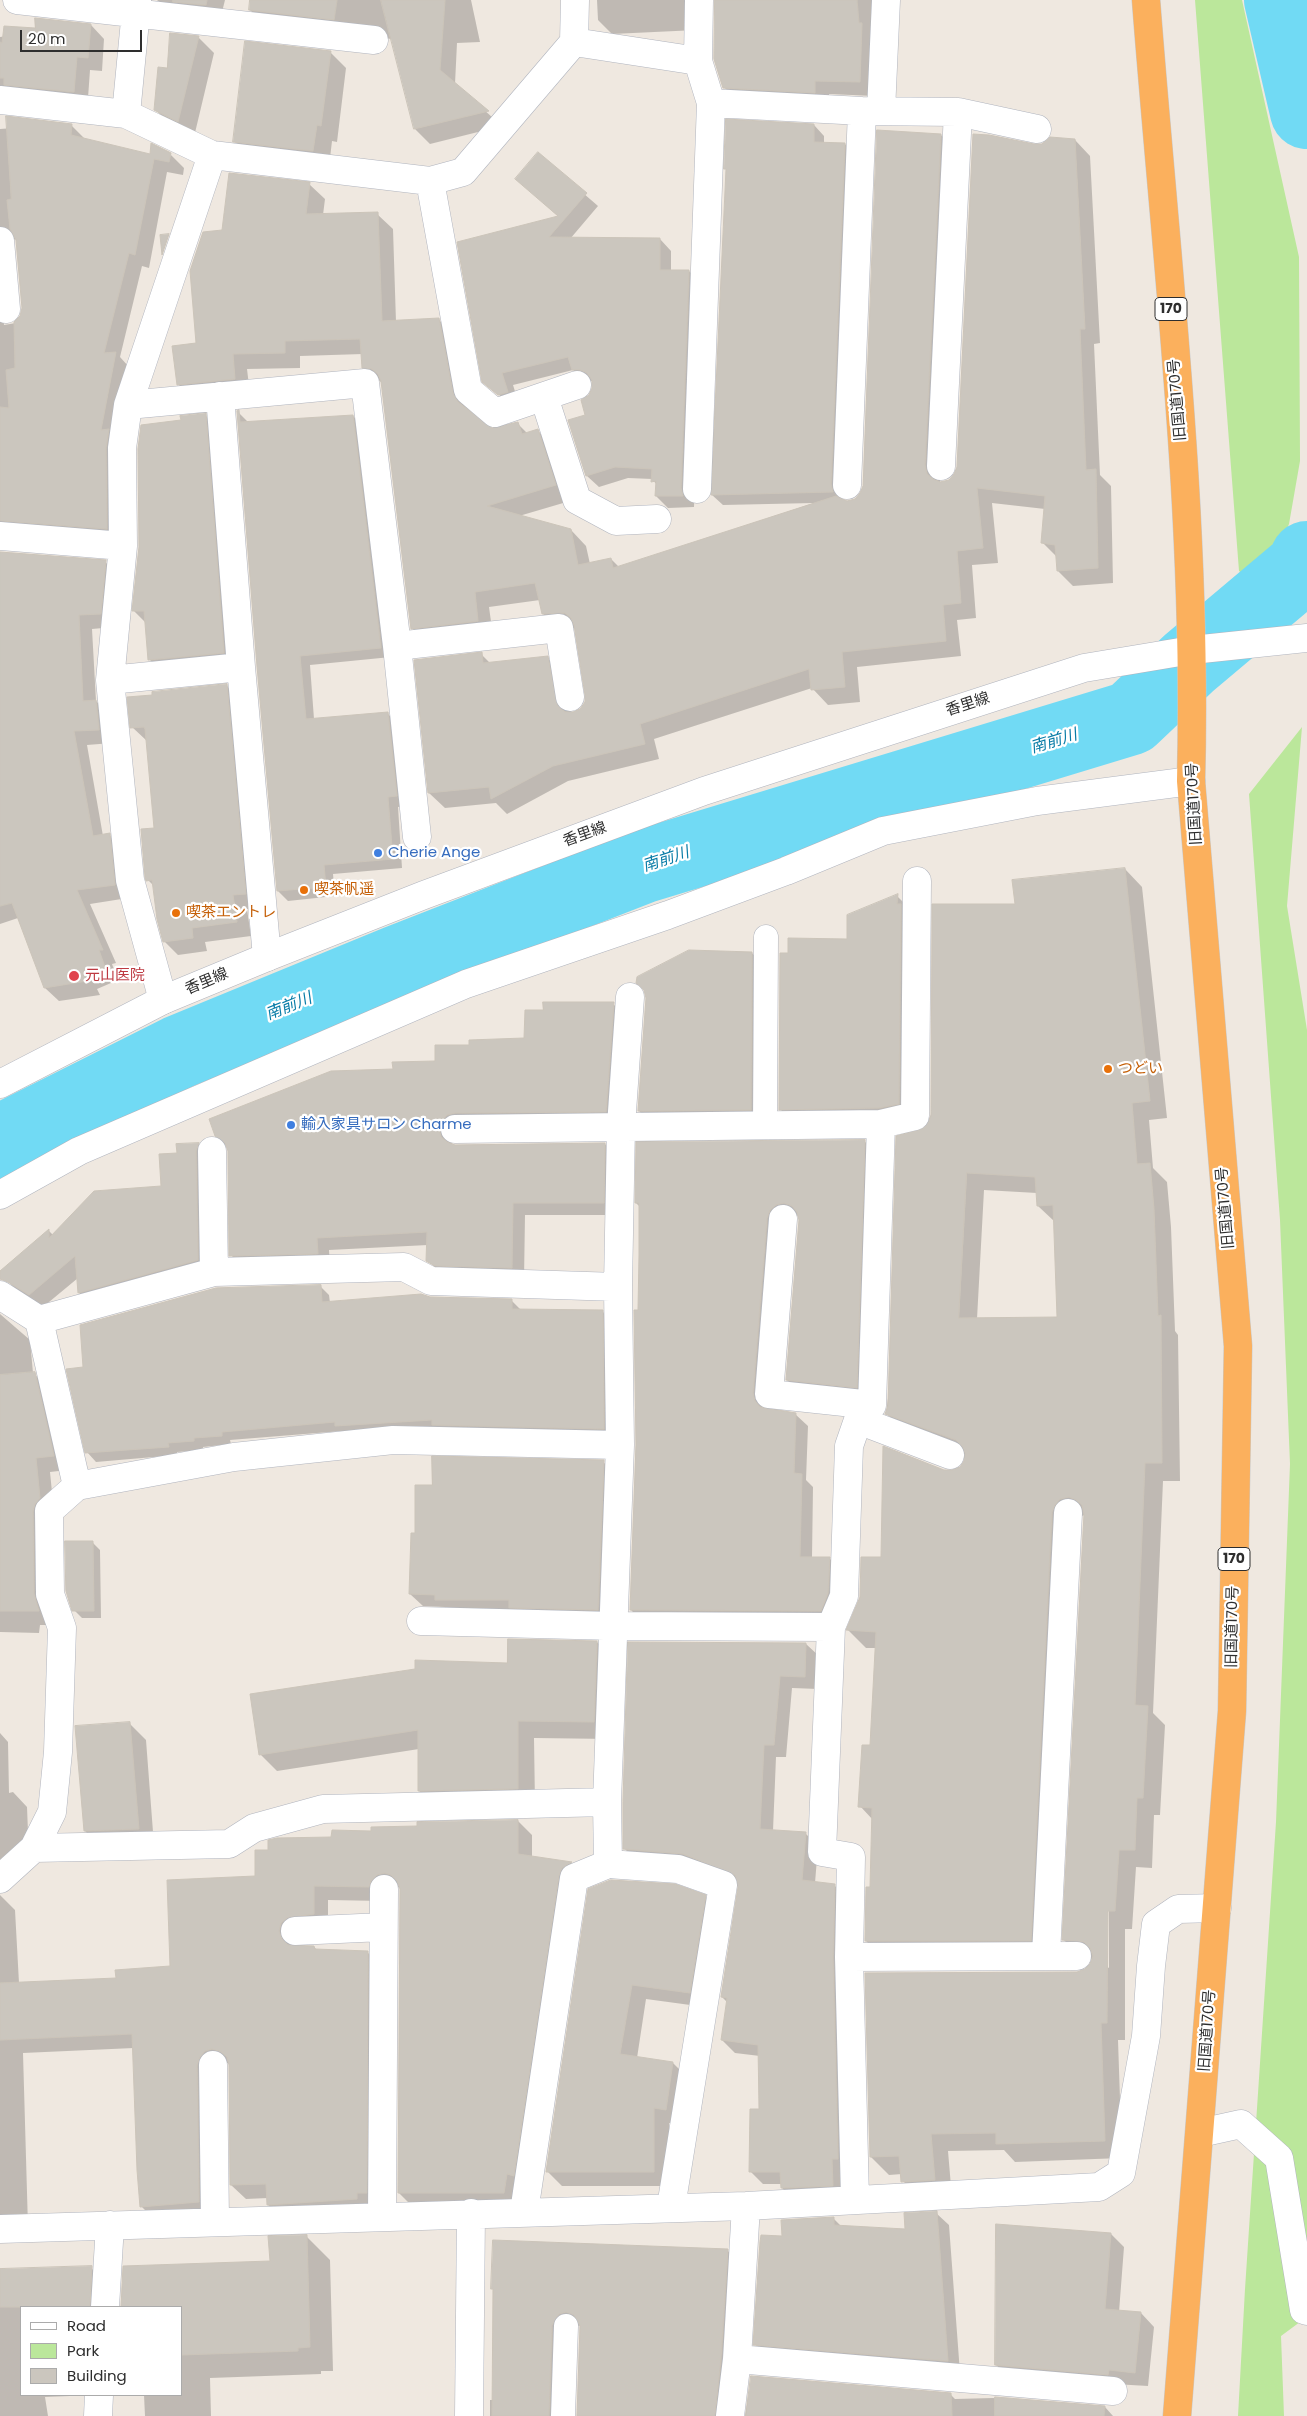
<!DOCTYPE html>
<meta charset="utf-8">
<style>
body{margin:0}
#map{position:relative;width:1307px;height:2416px;overflow:hidden;background:#efe8e0;font-family:Poppins,sans-serif}
canvas{display:block}
.legend{position:absolute;left:20px;top:2306px;width:162px;height:90px;box-sizing:border-box;background:#fff;border:1px solid #ababab;margin:0;padding:6px 9px;list-style:none;font-size:15px;color:#2e2e2e}
.legend li{display:flex;align-items:center;gap:10px;height:25px}
.legend b{width:25px;border:1px solid #ababab}
.scale{position:absolute;left:20px;top:30px;width:122px;height:22px;box-sizing:border-box;border:2px solid #2e2e2e;border-top:0;padding-left:6px;font-size:15px;line-height:18px;white-space:nowrap;color:#2e2e2e;-webkit-text-stroke:4px #fff;paint-order:stroke}
</style>
<div id="map">
<canvas width="1307" height="2416"></canvas>
<ul class="legend">
<li><b style="height:6px;background:#fff"></b>Road</li>
<li><b style="height:14px;background:#bbe79b"></b>Park</li>
<li><b style="height:14px;background:#cbc6be"></b>Building</li>
</ul>
<div class="scale">20 m</div>
</div>
<script>
const context = document.querySelector('canvas').getContext('2d');
context.lineJoin = 'round';
function fillPath(path, color) { context.fillStyle = color; context.fill(path, 'evenodd'); }
function trace(path, color, width, dash) { context.strokeStyle = color; context.lineWidth = width; context.lineCap = dash ? 'butt' : 'round'; context.setLineDash(dash || []); context.stroke(path); }
function label(font, color, halo, rows, align = 'center') {
  context.font = font + ' Poppins,"Noto Sans JP",sans-serif'; context.lineWidth = 4.5; context.setLineDash([]); context.textBaseline = 'middle'; context.strokeStyle = halo; context.fillStyle = color; for (const [text, x, y, turn = 0] of rows) {
    context.save(); context.translate(x, y); context.rotate((+turn || 0) * Math.PI / 180); context.textAlign = isNaN(turn) ? turn : align; if (halo) context.strokeText(text, 0, 0); context.fillText(text, 0, 0); context.restore();
  }
}
fillPath(new Path2D(`
 M1195,0h47l57,257 1,204 -11,63 -13,32 -23,25 -14,-10z
 M1302,727l-15,179 20,124v1258l-3,31 -23,17 3,80h-46l7,-127 31,-467 14,-358 -10,-244 -31,-426z`), '#bbe79b');
fillPath(new Path2D(`
 M157,0h68l-5,20 -47,-6z
 M251,0h220l9,42 -23,1 -2,41 47,42 -72,18 -15,-15 -23,-90 -127,-14 -15,-15z
 M597,0h109l-9,30 -85,4 -14,-14z
 M716,0h163l-5,96 -45,-2v12l-91,-4 -14,-15z
 M91,25l13,14 -2,32 -12,-1 -2,28 -88,-8v-53z
 M198,37l16,16 -20,84 -23,-11 -16,-17 13,-40z
 M330,52l16,16 -9,74 -5,-1 -3,26 -79,-10 -16,-16z
 M65,124l6,1 14,14 66,17 19,-2 14,14 -1,7 -16,-3 -18,96 -7,-2 -22,91 9,10 -9,175 -120,1v-260l4,42 12,-2 5,-7 2,-8 -6,-69 -12,2 -5,6v-118z
 M814,125l10,11v8h21l10,11 -13,341 1,4 4,2 8,-2 7,-6 79,-359 15,15 -16,333 9,-2 6,-5 3,-9 76,-321 41,-6 15,16 10,187 -6,1 6,131 11,11 2,97 -40,3 -15,-15 -1,-14 -15,-15 3,-33 -53,-6 6,60 -26,2 4,53 -19,2 4,36 -104,11 3,35 -32,3 -16,-17 -158,51 5,20 -91,22 -61,33 -11,-11 -51,5 -16,-15 52,-139 10,10 56,-6 16,15 8,40 10,-3 5,-7 1,-8 -11,-67 -18,1 -15,-15 -3,-14 -51,7 4,29 -66,8 -15,-16 -30,-245 -18,-16 -1,-13 -63,2v12l-53,1 3,25 -57,6 -15,-16 20,-40 25,-112 86,-48 16,15 -2,16 54,-1 16,15 3,93 43,-2 15,15 14,74 23,21 26,-7 11,11 10,-3 15,15 17,55 -51,15 52,14 15,16 4,18 21,-5 8,8 195,-64 -91,2 -11,-10 15,-325 -1,-1z
 M538,154l60,52 -28,33h90l11,12v21l18,-1 12,12 -7,224 -26,1 -12,-12 1,-11 -5,-6 -24,-1 -29,9 -12,-11 -1,-60 8,-28 -1,-7 -8,1 -12,-12 -60,15 6,19 -8,2 -27,-25 -26,-138 101,-26 -42,-38z
 M238,412l10,10 105,-6 10,10 28,231 -81,8 4,54 74,-5 10,10 8,82 -8,1 4,61 -69,6 2,22 -47,5 -10,-10z
 M205,415l16,16 19,238 -74,7 -16,-16 -4,-37 -12,-12 48,-189z
 M0,553l105,9 14,13 -5,52 -22,2 4,72 14,14 2,28 -25,2 16,91 6,-1 14,13 5,50 -38,6 26,59 -4,1 6,16 -21,9 3,6 -41,6 -14,-13 -27,-70 -18,6z
 M226,685l15,15 18,208 -12,1 4,27 -46,6 2,9 -29,4 -14,-14 -10,-55 -6,-6 7,-51 -8,-88 -15,-14z
 M1125,869l17,18 25,231 -18,2 4,48 14,14 4,45 4,104 3,4 2,146h-17l-10,232 12,12 -5,90h-6l-2,53 -16,-1 -4,62h-7v111h-7l4,118 -107,4 -11,-12 -56,1 4,47 -32,1 -17,-18 -1,-7 -13,1 -18,-18 206,-184 9,-3 5,-5 2,-6 -12,-1 -17,-18 21,-425 -7,2 -30,441 -164,1 -18,-18 5,-53 2,-68 -13,-14 12,-59 4,-99h-10l-18,-18 13,-33 21,-39 62,-87 8,1 9,-4 5,-7v-6l-62,-24 -18,-18 39,-284 91,-223zM984,1190l53,3 1,13 17,16 3,96 -81,1zM1106,1905h3v63l-3,-2z
 M897,896l18,18 2,208 -119,5 -18,-18 9,-154 59,-15z
 M752,953l12,13 -1,156 -112,1 -12,-12z
 M613,1004l13,12 -7,108 -165,10 -2,11 153,-1 12,13 -1,58h-91l-1,65 -84,-7 -12,-13v-15l-99,5 1,16 -87,2 -12,-13 -3,-107 -12,-13 178,-65 42,-8 34,-16 56,-7 18,-28z
 M864,1141l13,12 -8,246 -70,-7 -12,-12 13,-160 -3,-5 -9,2 -23,189 1,3 29,5 13,12 -2,54 7,7 -1,71h17l12,12 -8,53 -190,-1 -12,-12 9,-299v-104l-4,-4z
 M198,1144l13,13v116l-119,33 -13,-13 -1,-15 -35,29 -23,-13 -12,-13 41,-50 4,4 109,-48 16,-33z
 M320,1286l9,9 1,8 100,-5 81,2 10,10 81,1 9,9 2,118 -267,-4 -4,-3 -112,9 1,4 -28,3v3l-26,2v3l-81,7 -9,-10 -3,-84z
 M0,1314l30,26 3,33 16,15 18,82 -17,2 4,40 -1,113h-13l-1,8 -39,-1z
 M603,1462l13,12 -5,148 -162,-10 -5,-5 -21,-1 -13,-12 6,-60 17,-48z
 M93,1543l7,7 1,68h-19l-8,-8z
 M597,1642l17,18 -3,79 -77,-1 1,67 -99,3 -17,-17v-42l-142,22 -17,-17 248,-90z
 M806,1644l13,12 -1,33 -26,-1 -6,69h-10l-3,74 32,2 13,13 -3,37 19,2 13,13 -2,300 -50,3 -13,-13v-4h-19l-13,-13 10,-61v-54l-25,-3 -13,-13 6,-37 -6,-6 18,-110 -2,-4 -41,-17 -60,-4 -12,-13z
 M130,1724l16,16 8,105 -53,2 -16,-16z
 M0,1733l8,9 1,51 4,-1 14,15 2,51 -29,29z
 M518,1821l14,14v22l39,6 14,14 -67,330h-105l-14,-14 1,-306 -10,2 -7,12 -55,-1v28l-33,10 -2,8 21,1 4,4 49,1 15,14 -2,241 -98,12 -14,-14v-7l-22,1 -15,-14 -1,-121 -3,-1 -7,2 -7,151 -57,5 -14,-14 -8,-159 -111,5 5,174 -28,7v-339l15,15 4,73 98,-4 54,-12 86,-90 12,-26 103,-19z
 M589,1890l116,6 15,16 -15,95 -59,-8 -9,59 36,5 15,15 -7,47 -12,-2v63h-107l-15,-15z
 M936,2213l13,12 11,148 -193,-16 -12,-13 28,-107 50,-19 9,9 64,3z
 M1111,2234l13,13 -5,65 22,1 13,14 -6,59 -138,-8 -14,-13z
 M306,2236l24,24 3,111h-12v3l-111,4 1,38h-66l-1,-21h37v-88l-59,-1 149,-43z
 M727,2250l12,13 -12,153h-109l-37,-90 -9,-1 -18,91h-64v-16h4v-110l-2,-2z
 M91,2268l18,17 -1,22h-87v88l49,1 -25,1 3,19h-48v-146z
 M752,2377l198,17 5,5 38,-1 112,9 8,9h-368z`), '#0003');
trace(new Path2D(`
 M1281,0l26,112
 M0,1142l179,-90 219,-90 246,-96 487,-148 58,-55 114,-96 4,-9`), '#71daf4', 74);
const building = new Path2D(`
 M173,0h34l-1,5 -33,-3z
 M250,0h87l-3,20 -85,-10z
 M381,0h64l-5,70 49,41 -75,18z
 M715,0h142l2,23h3l-2,59 -45,-1v12l-92,-5 -9,-29z
 M35,18l56,6 -3,34 -11,-1 -3,35 -70,-7v-7h-4v-36l2,1 2,-17 31,2z
 M170,33l29,3 -21,86 -24,-12 4,-43 9,1z
 M245,41l86,10 -10,75 -4,-1 -4,26 -80,-9z
 M6,116l66,8 -1,11 79,19 1,-11 20,10 -2,9 -15,-3 -19,96 -6,-2 -25,100 12,-1 -15,78 8,-1 -3,19 1,81 -107,-8v-114l9,1 -3,-38 9,-2 -1,-46 6,-6 2,-8 -6,-68 -6,-11 -3,-29 4,-1z
 M726,119l88,5v18l31,1 -14,341 2,8 -122,3 15,-326h-2z
 M877,130l64,4 -16,331 2,9 6,5 7,3 9,-2 5,-6 3,-7 16,-333 16,1 45,9h8l8,-7 25,2 10,190h-5l6,141 10,-1 2,99 -41,3 -2,-26 -14,-2 4,-47 -68,-8 6,60 -26,3 4,52 -18,2 3,36 -104,11 3,35 -34,3 -2,-21 -169,55 5,20 -92,22 -62,33 -2,-12 -61,6 -14,-133 68,-8 1,11 65,-7 10,50 7,6h8l7,-3 5,-7v-7l-11,-70 -3,-7 -6,-5 -23,1 -7,-31 -60,9 3,29 -67,8 -30,-248 -3,-7 -6,-5 -10,-1 -2,-29 -75,2v12l-52,1 2,25 -58,6 -5,-39 24,-3 -6,-72 13,-39 19,-2 7,-57 81,9 -4,32 72,-2 4,109 57,-3 14,75 5,9 34,26 26,-6 4,12 16,-5 18,56 -69,21 84,23 7,36 33,-7 2,10 223,-72 11,5 8,-2 5,-6 3,-7z
 M538,152l49,41 -38,44 111,1v32h29l-8,218 2,8h-28l1,-15 -5,1 1,-13 -37,-2 -29,9 -18,-56 17,-5 -4,-15 8,-5 3,-7v-8l-5,-7 -7,-3h-8l-4,-13 -66,16 6,19 -10,3 -16,-13 -25,-140 101,-26 -43,-37z
 M169,234l-7,21 -2,-20z
 M239,410l1,12 113,-7 28,233 -81,8 6,63 82,-7 9,84 -9,1 5,62 -69,6 2,22 -49,4 -20,-225 -20,-255z
 M206,413l18,240 -76,7 -4,-49h-12l7,-64 -1,-98 3,-24 40,-5 -1,-4z
 M0,552l106,8 -5,54 -22,1 4,86 13,-1 3,30 -25,1 19,105 17,-3 5,52 -38,5 26,60h-4l6,17 -21,8 3,6 -43,7 -32,-85 -12,3z
 M227,684l19,210 -13,1 4,27 -45,6 1,10 -30,4 -6,-23 -5,-39 -6,1 -1,-4 -4,-48 13,-1 -9,-99 -1,-2 -14,1 -3,-31 25,-2v-3z
 M1125,868l25,233 -18,2 5,61 13,-1 4,46 4,107 3,-1 1,148h-17l-10,242 13,1 -5,92h-6l-2,52h-16l-4,61h-7l-1,112h-6l4,118 -109,3v-11l-65,1 4,46 -34,2 -2,-26 -29,1 -5,-184 212,-1 8,-3 5,-5 3,-8 -3,-8 -6,-6 -22,-2 22,-426 -2,-9 -6,-5 -7,-3 -9,2 -5,6 -3,7 -21,429h-166l1,-54h4l2,-79 -14,-1 4,-62h8l6,-113 -30,-2 14,-33 1,-40h20l2,-111 61,24h8l8,-3 4,-6 1,-8 -3,-7 -6,-6 -71,-26 3,-8 8,-270 28,-8 7,-12 1,-212h83l-3,-24zM967,1173l68,4 2,29 16,-1 4,112 -98,1z
 M898,894l-1,10h4l-2,200 -20,4 -100,2 1,-157h8v-15l59,1v-24z
 M689,950l63,2 -1,158 -113,1 8,-113 -2,-8 -8,-7 1,-6z
 M543,1002h71l-8,110 -151,1 -8,2 -5,6 -3,8 2,8 6,5 8,3 150,-2 -1,60h-91l-1,65 -77,-2 -9,-5 1,-29 -110,6 1,16 -89,2 -1,-105 -3,-8 -10,-7 -6,-17 122,-48 62,-2 -1,-7 43,-1v-16h34v-5l55,-2 1,-28h18z
 M865,1140l-8,248 -71,-8 13,-160 -2,-8 -5,-6 -8,-3 -8,2 -6,5 -3,8 -14,175 2,8 5,6 36,6 -2,60 8,1 -2,83h30l-2,36 -7,18 -191,-1 6,-165 -2,-135h4l1,-55v-52h-4l1,-61z
 M199,1143l-3,8 2,109 -120,33 -3,-37 -46,39 -21,-13 -8,-3v-8l49,-42v9l45,-47 67,-5 -2,-32 18,-1 -1,-9z
 M321,1285l1,17 99,-8 9,3 82,2v10l91,1 1,119 -172,-4v-5l-97,6v-4l-113,10v4l-28,2v3l-26,2 1,4 -84,6 -19,-84 17,-2 -3,-42 136,-37z
 M35,1372l19,84 -18,2 4,40 -5,6 -2,7 1,83 5,17h-39v-236z
 M432,1456l172,4 -6,150 -89,-2v-8h-74v-5l-26,-1 2,-61h4v-48h17z
 M65,1541h28l1,70h-22l-6,-20z
 M508,1639l89,2 -3,81 -76,-1v68l-100,2v-61l-159,25 -9,-61 165,-25v-9l92,3z
 M628,1642l178,1 -1,34 -25,-1 -6,69h-10l-4,84 46,3 -4,48 33,4 -2,73 5,202h-6l1,27 -52,2 -1,-16h-31l1,-63h9l-1,-64 -37,-5 6,-42 -6,-1 17,-110 -3,-12 -52,-21 -60,-5v-47z
 M130,1722l9,107 -55,2 -9,-105z
 M518,1820v34l54,8 -10,6 -3,8 -45,300 -7,-2 -3,19h-106l2,-304 -3,-8 -6,-6 -6,-2 -8,2 -6,6 -2,6 -55,-1v28l-27,4 -6,5 -2,8 3,8 6,6 26,1 1,3 53,2 -1,242h-10v6l-90,6 -1,-21 -36,1 -1,-120 -2,-8 -6,-5 -9,-3 -7,2 -5,6 -3,8 2,137 -59,5 -3,-37 -5,-136 -132,6v-57l116,-5 -1,-8 55,-4 -3,-86 88,-4v-26h13v-10l9,-2 54,-1 1,-7 39,1v-4l46,-1v-4z
 M611,1880l64,4 31,11 -16,98 -58,-8 -12,69 53,8 -7,48 -12,-2v64h-108l42,-283z
 M937,2211l11,150 -195,-16 7,-103 1,-7 21,1 -1,-16 53,-3v8l71,4 -1,-16z
 M996,2224l115,9 -6,76 36,3 -6,61 -26,-3 -1,5 -113,-10z
 M307,2235l3,112 -12,1v3l-117,4v-48h-60l2,-41 147,-5 -2,-25z
 M493,2240l235,9 -7,109 -6,58h-138l3,-90 -6,-11 -8,-3 -7,2 -7,11 -3,91h-57l1,-127h-2z
 M92,2266l-2,41h-90v-38z
 M751,2376l200,17 1,23h-206z
 M995,2397l110,9 -1,10h-109z`);
fillPath(building, '#cbc6be');
trace(building, '#cbc4b9', 1);
const service = new Path2D(`
 M765,1125l1,-188
 M563,2416l3,-90`);
const minor = new Path2D(`
 M17,0l357,40
 M574,42l124,19 13,42 151,8 96,1 79,17
 M698,61l1,-61
 M0,100l126,14 86,41 218,26 33,-9 111,-130 1,-42
 M881,111l5,-111
 M126,114l11,-114
 M430,181l38,209 27,23 82,-28
 M0,241l6,68
 M220,396l21,271 26,290
 M544,397l33,103 39,21 41,-2
 M128,405l237,-22 32,263 20,191
 M941,466l17,-354
 M847,485l15,-374
 M697,489l14,-386
 M0,536l123,10
 M397,646l162,-18 11,69
 M110,680l131,-13
 M163,1000l-33,-120 -20,-200 13,-134 -1,-98 6,-43 84,-250
 M455,1129l426,-5 34,-8 2,-235
 M212,1151l2,121
 M0,1195l79,-44 387,-167 202,-69 118,-44 97,-40 154,-30 154,-20
 M783,1219l-14,175 103,11
 M0,1295l39,25 175,-48 190,-5 27,14 187,6
 M39,1320l38,166 157,-29 159,-17 227,5
 M858,1420l92,35
 M421,1621l193,5 217,1
 M34,1848l18,-36 6,-60 4,-124 -12,-34 -1,-83 28,-25
 M608,1864l70,5 45,16 -52,322
 M0,1879l34,-31 195,-4 25,-16 69,-19 284,-7
 M295,1931l88,-4
 M1046,1955l22,-442
 M849,1957l2,-100 -29,-5 9,-225 13,-31 5,-150 9,-26 14,-15 9,-281
 M213,2065l2,156
 M1200,2133l41,-9 38,34 25,152 3,1
 M855,2199l-6,-242 228,-1
 M524,2212l50,-334 34,-14 -1,-62 13,-357 -2,-158 3,-161 9,-129
 M382,2216l2,-327
 M0,2229l746,-23 353,-19 22,-14 25,-137 5,-70 5,-42 22,-15 39,-1
 M105,2307l5,-82
 M737,2359l376,32
 M98,2416l1,-21
 M469,2416l2,-203
 M730,2416l7,-57 9,-153`);
const tertiary = new Path2D(`
 M0,1084l163,-84 104,-43 157,-62 280,-104 380,-123 108,-18 115,-12`);
const trunk = new Path2D(`
 M1146,0c20,260 52,520 45,781l47,565 -6,365 -55,705`);
trace(service, '#b0b4be', 25);
trace(minor, '#b0b4be', 29);
trace(tertiary, '#b0b4be', 29);
trace(trunk, '#c9c9c9', 29);
trace(service, '#fff', 24);
trace(minor, '#fff', 28);
trace(tertiary, '#fff', 28);
trace(trunk, '#fbb05d', 28);
for (const [x, y, r, color] of [
 [378,853,5,"#3f7fe0"],
 [304,890,5,"#e8710a"],
 [176,913,5,"#e8710a"],
 [74,976,6,"#e0444e"],
 [1108,1069,5,"#e8710a"],
 [291,1125,5,"#3f7fe0"]
]) { const dot = new Path2D(); dot.arc(x, y, r, 0, 2 * Math.PI); context.fillStyle = color; context.fill(dot); trace(dot, '#fff', 2); }
for (const [x, y, w] of [
 [1171,309,32],
 [1234,1559,32]
]) { const box = new Path2D(); box.roundRect(x - w / 2, y - 11.5, w, 23, 4); context.fillStyle = '#fff'; context.fill(box); trace(box, '#2e2e2e', 1); }
label('bold 14px', '#2e2e2e', null, [
 ["170",1171,309],
 ["170",1234,1559]
]);
label('15px', '#2e2e2e', '#fff', [
 ["旧国道170号",1178,400,-95],
 ["香里線",968,705,-18],
 ["旧国道170号",1195,804,-93],
 ["香里線",585,835,-20],
 ["香里線",207,982,-23],
 ["旧国道170号",1226,1208,-95],
 ["旧国道170号",1233,1627,-89],
 ["旧国道170号",1208,2031,-86]
]);
label('15px', '#366cbe', '#fff', [
 ["Cherie Ange",388,853],
 ["輸入家具サロン Charme",301,1125]
], 'left');
label('15px', '#c56008', '#fff', [
 ["喫茶帆遥",314,890],
 ["喫茶エントレ",186,913],
 ["つどい",1118,1069]
], 'left');
label('15px', '#be3a42', '#fff', [
 ["元山医院",85,976]
], 'left');
label('italic 16px', '#087ca7', '#fff', [
 ["南前川",1054,742,-17],
 ["南前川",666,860,-18],
 ["南前川",289,1007,-22]
]);
</script>
